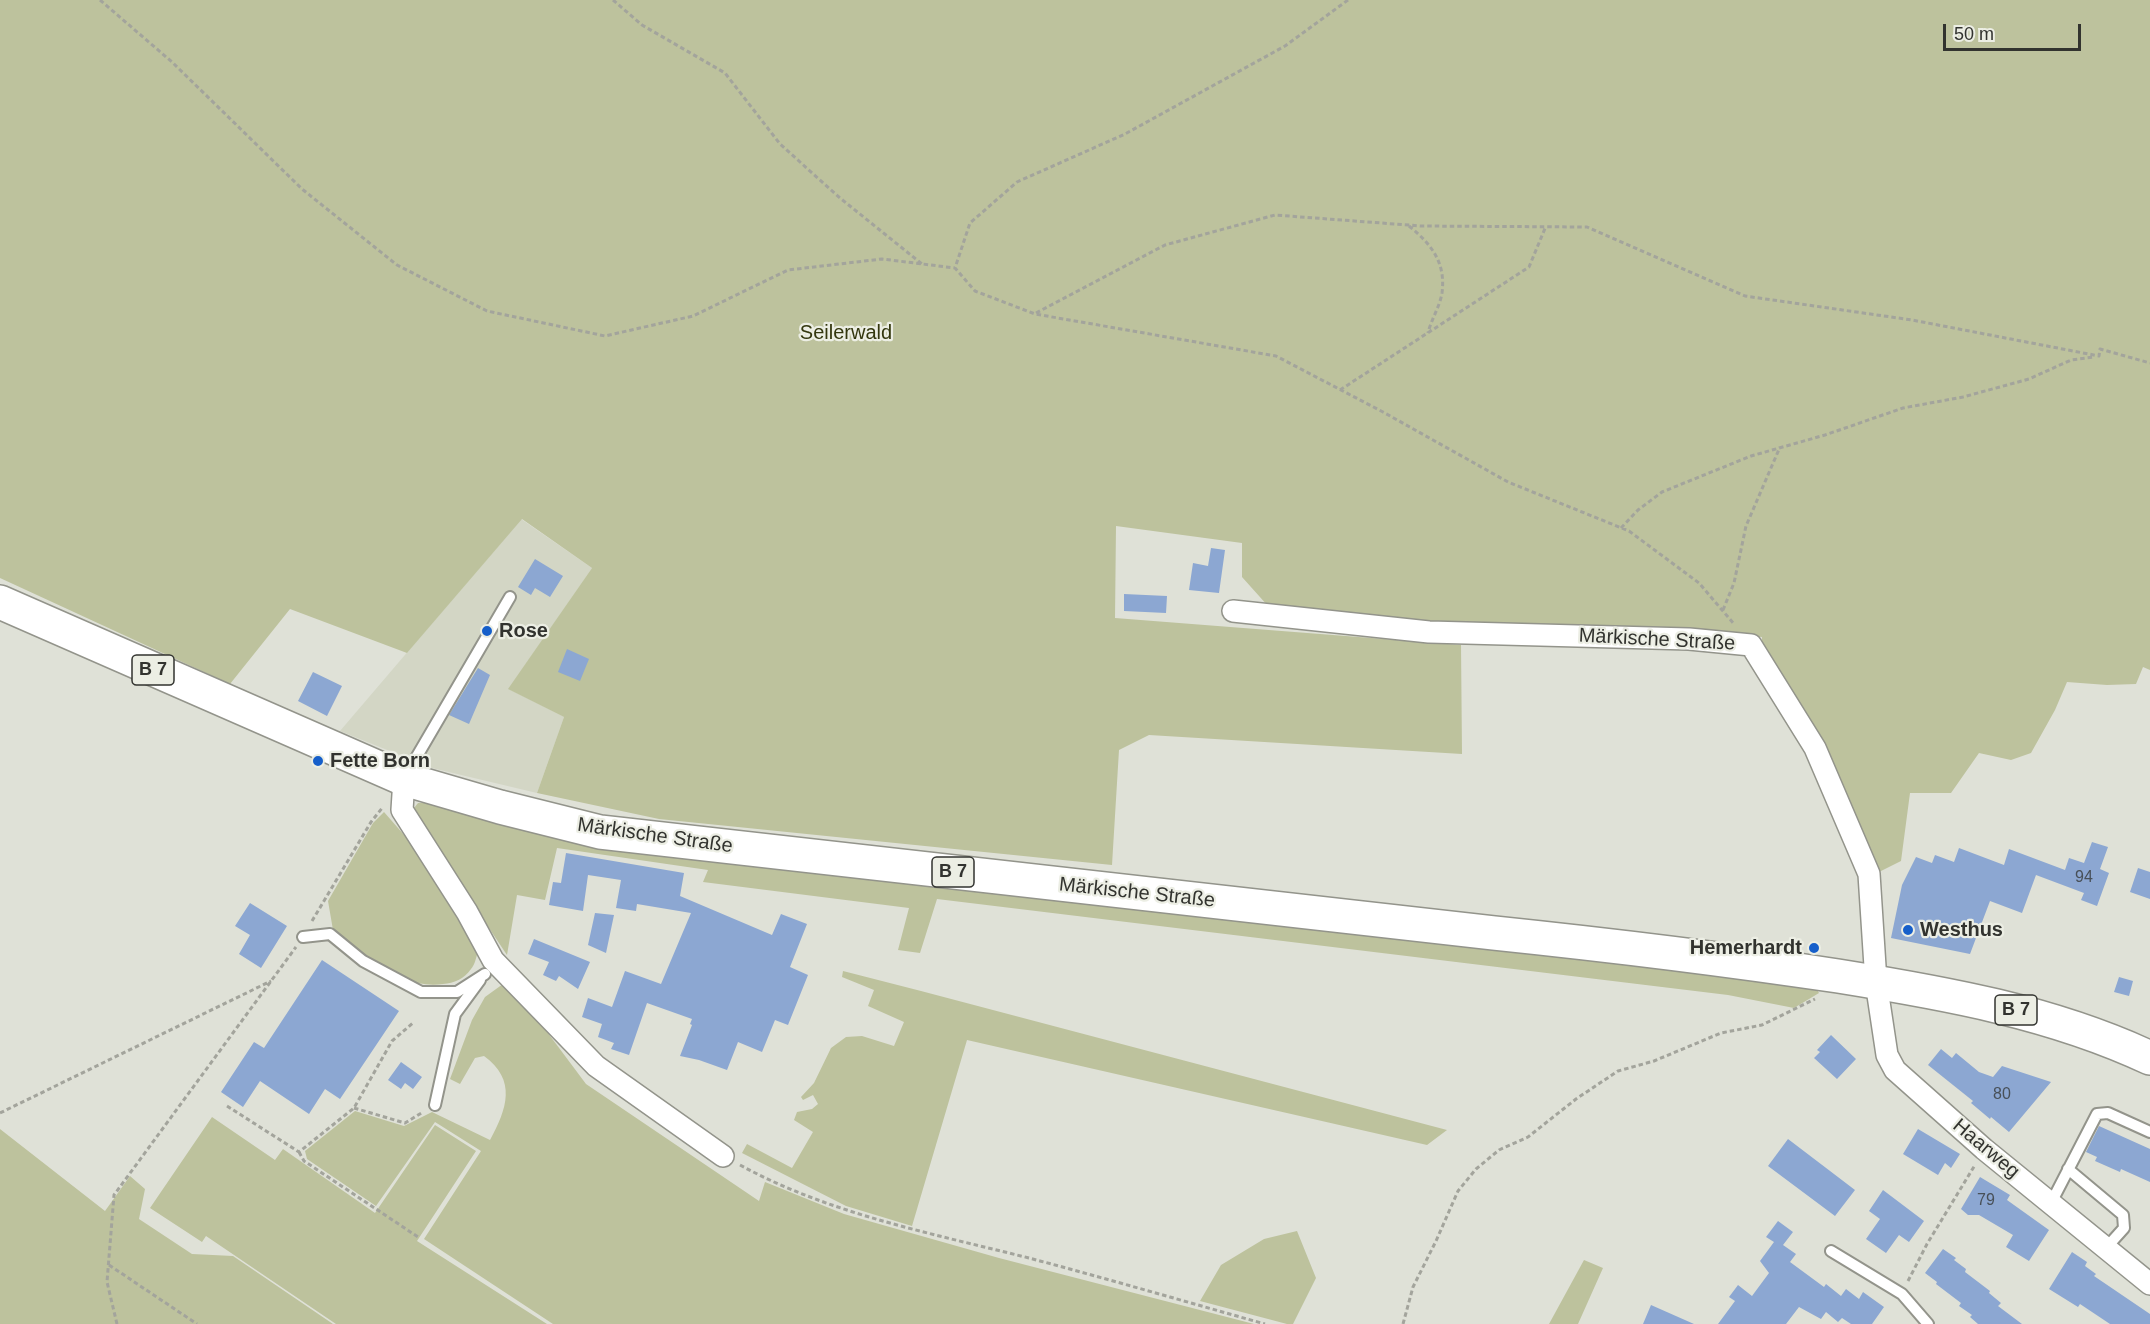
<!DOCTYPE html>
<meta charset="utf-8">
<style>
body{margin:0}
#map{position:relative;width:2150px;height:1324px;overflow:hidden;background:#dfe1d7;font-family:Helvetica,sans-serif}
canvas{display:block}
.scale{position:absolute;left:1943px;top:24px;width:138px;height:27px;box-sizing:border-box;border:3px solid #32332f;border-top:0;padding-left:8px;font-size:18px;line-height:21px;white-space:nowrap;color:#32332f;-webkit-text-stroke:4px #eceee4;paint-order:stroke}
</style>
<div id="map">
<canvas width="2150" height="1324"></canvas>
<div class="scale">50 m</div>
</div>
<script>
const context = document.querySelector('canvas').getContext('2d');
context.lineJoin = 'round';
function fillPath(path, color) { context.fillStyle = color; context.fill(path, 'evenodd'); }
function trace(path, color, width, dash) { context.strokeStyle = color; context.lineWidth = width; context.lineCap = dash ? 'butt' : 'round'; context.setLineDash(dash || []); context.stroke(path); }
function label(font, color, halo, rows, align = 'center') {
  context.font = font + ' Helvetica,sans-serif'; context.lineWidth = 4.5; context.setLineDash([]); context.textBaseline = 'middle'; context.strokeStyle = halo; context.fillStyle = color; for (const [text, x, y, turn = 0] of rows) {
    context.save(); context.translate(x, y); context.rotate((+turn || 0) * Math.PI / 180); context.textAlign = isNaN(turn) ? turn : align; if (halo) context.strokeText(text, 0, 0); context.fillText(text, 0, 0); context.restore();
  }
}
fillPath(new Path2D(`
 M521,519l71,49 -83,121 55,28 -27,76 -105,-25 -92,-37z`), '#d3d6c5');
fillPath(new Path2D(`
 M0,0h2150v670l-7,-3 -7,17 -29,1 -40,-3 -12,28 -24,43 -20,7 -32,-7 -28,40h-41l-9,68 -24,12 -115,-230v-6l-74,-6 -266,-6 -154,-19 -26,-29v-34l-126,-17 -1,92 346,27 1,109 -313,-19 -30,15 -7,115 -453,-46 -122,-26 27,-76 -56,-28 84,-121 -70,-49 -115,134 -117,-44 -60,75 -230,-106z
 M418,803h11l1386,183 4,7 -25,15 -66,-13 -791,-96 -17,54 -22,-3 11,-42 -206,-26 5,-12 -151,-22 -12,52 -28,-5 -10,60 -93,-139v-8z
 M384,812l42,48 52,92c-2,5 -3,13 -7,17 -7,10 -17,14 -28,15 -42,6 -79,-28 -110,-54l-5,-29 45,-78z
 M843,971l78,20 526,139 -20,15 -460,-105 -55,186 -66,-20 -104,-53 5,-9 45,24 21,-36 -19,-12 3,-8 15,-3 6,-5 -5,-9 -10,5 -2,-3 13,-14 17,-35 15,-11 16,-1 32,10 10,-24 -36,-16 6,-16 -32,-13z
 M503,984l12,5 71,95 173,117 6,-19 79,32 155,44 255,66h-701l-129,-85 57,-88 -46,-29 -59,84 -69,-47 -2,-8 50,-40 49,15 28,-14 58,28c17,-31 27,-60 -6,-84l-9,2 -15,26 -10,-5 22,-59 13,-23z
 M212,1117l63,43 8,-11 92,64 60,-88 41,26 -59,90 130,83h-211l-130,-88 -4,6 -52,-34z
 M0,1129l105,82 25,-35 15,13 -6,30 53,35 41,2 100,68h-333z
 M1297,1231l19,47 -23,46h-6l-87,-23 21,-36 43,-26z
 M1584,1260l19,8 -25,56h-29z`), '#bdc29d');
fillPath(new Path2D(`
 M1211,548l14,2 -6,43 -30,-3 4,-27 15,3z
 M535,559l28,17 -13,21 -15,-9 -4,7 -13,-8z
 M1124,594l43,2 -1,17 -42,-2z
 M567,649l22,10 -9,22 -22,-9z
 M478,668l12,7 -21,49 -20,-9z
 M313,672l29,14 -15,30 -29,-15z
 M2092,842l16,5 -8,22 9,4 -12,33 -16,-6 3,-7 -48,-18 -14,38 -32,-12 -20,53 -79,-16 11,-53 14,-28 16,6 3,-8 19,7 5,-14 45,17 5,-16 56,21 4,-12 15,5z
 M566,853l118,20 -4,23 92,39 9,-21 26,10 -17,43 18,8 -20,50 -13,-5 -13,32 -24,-10 -11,28 -28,-10 -19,-4 12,-31 -2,-1 2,-5 -45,-16 -18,52 -18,-6 3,-6 -16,-6 4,-13 -20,-7 6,-19 24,9 13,-36 36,13 30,-71 -54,-9 -1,7 -20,-3 5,-28 -33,-5 -5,36 -34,-6 4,-23 8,1z
 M2138,868l12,4v27l-20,-7z
 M250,903l37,23 -26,42 -22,-14 11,-19 -15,-9z
 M595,913l19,2 -8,38 -18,-8z
 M534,939l56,23 -12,27 -19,-13 -3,5 -13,-6 6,-13 -21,-8z
 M322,960l77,51 -59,88 -15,-10 -16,25 -49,-33 -17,26 -22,-15 33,-50 10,6z
 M2119,977l14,4 -4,15 -15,-4z
 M1831,1035l25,24 -19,20 -23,-21 6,-6 -3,-2z
 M1941,1049l11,9 4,-5 23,19 14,5 9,-11 49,16 -42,50 -18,-15 -1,2 -19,-16 2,-2 -45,-36z
 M401,1062l21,15 -9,12 -8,-6 -4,6 -13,-9z
 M2099,1126l51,23v33l-29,-13 -1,3 -25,-11 2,-4 -11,-5z
 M1918,1129l42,25 -9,14 -6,-5 -7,12 -35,-21z
 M1788,1139l67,51 -20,26 -67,-50z
 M1980,1177l30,18 -3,5 42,30 -20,31 -23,-14 7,-12 -34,-20h-11l-7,-6z
 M1883,1190l41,31 -15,21 -10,-7 -13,18 -20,-14 14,-20 -11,-8z
 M1778,1221l15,11 -10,13 13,9 -6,8 34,25 2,-3 15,12 5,-7 13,10 4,-7 21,15 -12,17h-21l-9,-6 -4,4 -12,-10 -5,7 -22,-12 -13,17h-68l17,-23 -6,-4 9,-12 14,11 17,-23 -9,-12 14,-19 -8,-5z
 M1943,1249l13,9 -2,2 12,9 -1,3 25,19 -1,2 12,10 -3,3 24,18h-44l-8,-7 2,-2 -13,-9 2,-3 -25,-19 1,-2 -12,-9z
 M2072,1252l15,10 -2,4 11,8 -2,2 56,38v10h-40l-30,-20 -2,3 -29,-18z
 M1651,1305l43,19h-51z`), '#8ca7d2');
const service = new Path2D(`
 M406,775l104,-178
 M303,937l27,-3 33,27 58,31h36l28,-18
 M435,1105l20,-91 25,-34
 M2068,1169l55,46 1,13 -18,20
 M2051,1203l46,-89 11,-1 42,19
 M1831,1251l71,43 26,30`);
const minor = new Path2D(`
 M1233,611l196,21 260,7 62,6 64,103 54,126 7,108 11,73 8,15 89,79 166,135
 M404,779l-2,31 65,102 26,48 103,106 127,90`);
const primary = new Path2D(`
 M0,602l404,177 96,28 100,25c298,34 596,67 894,101 115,12 230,26 344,43 106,17 214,36 312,82`);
trace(service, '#93948b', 14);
trace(minor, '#93948b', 24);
trace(primary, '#93948b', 36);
trace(new Path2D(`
 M100,0l72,62 130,127 95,76 90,46 118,25 88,-20 95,-46 94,-11 73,9
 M613,0l29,25 83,48 55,71 60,54 82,66
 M1348,0l-63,46 -160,88 -108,48 -47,41 -15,45 20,23 60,23 241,42 107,56 125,70 121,49 70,52 35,41
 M1409,226c22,18 37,36 33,67 -2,13 -11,27 -14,40
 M1036,313l129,-68 110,-30 146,11 166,1 158,69 167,24 187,36 1,-7 50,14
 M1340,390l189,-123 17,-41
 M1621,528l17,-18 24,-18 89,-36 74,-21 78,-27 60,-11 66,-18 42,-19 23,-3
 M1723,610l11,-27 12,-57 34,-79
 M312,921l59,-99 12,-15
 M227,1106l72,46 55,-44 38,-67 22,-19
 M354,1108l51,15 18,-11
 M0,1113l271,-132
 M299,1152l5,9 114,76
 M740,1165c90,49 190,68 289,93 79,21 158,44 236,66
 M109,1265l88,59
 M1908,1281l19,-37 48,-79
 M117,1324l-10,-42 7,-87 182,-248
 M1403,1324l10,-37 23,-46 22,-50 18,-22 23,-19 29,-13 48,-38 42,-28 36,-10 67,-28 41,-8 53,-26`), '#a3a49c', 3, [4.5, 3]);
trace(service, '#fff', 10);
trace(minor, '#fff', 21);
trace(primary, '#fff', 33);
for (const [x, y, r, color] of [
 [487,631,6,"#165fca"],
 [318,761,6,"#165fca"],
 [1908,930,6,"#165fca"],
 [1814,948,6,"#165fca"]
]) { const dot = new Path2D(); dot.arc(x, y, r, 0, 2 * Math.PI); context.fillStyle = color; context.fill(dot); trace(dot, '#eceee4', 2); }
label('16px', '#485058', null, [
 ["94",2084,878],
 ["80",2002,1095],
 ["79",1986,1201]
]);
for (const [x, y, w] of [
 [153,670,42],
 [953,872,42],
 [2016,1010,42]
]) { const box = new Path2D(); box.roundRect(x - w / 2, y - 15, w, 30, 4.5); context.fillStyle = '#eceee4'; context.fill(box); trace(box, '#32332f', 1.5); }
label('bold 18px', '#32332f', null, [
 ["B 7",153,670],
 ["B 7",953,872],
 ["B 7",2016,1010]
]);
label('20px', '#33370e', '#eceee4', [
 ["Seilerwald",846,333]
]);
label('bold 20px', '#32332f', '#eceee4', [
 ["Rose",499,631],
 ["Fette Born",330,761],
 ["Westhus",1920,930],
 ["Hemerhardt",1802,948,"right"]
], 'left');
label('20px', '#32332f', '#eceee4', [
 ["Märkische Straße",1657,640,3],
 ["Märkische Straße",655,836,8],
 ["Märkische Straße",1137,893,6],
 ["Haarweg",1986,1149,40]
]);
</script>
